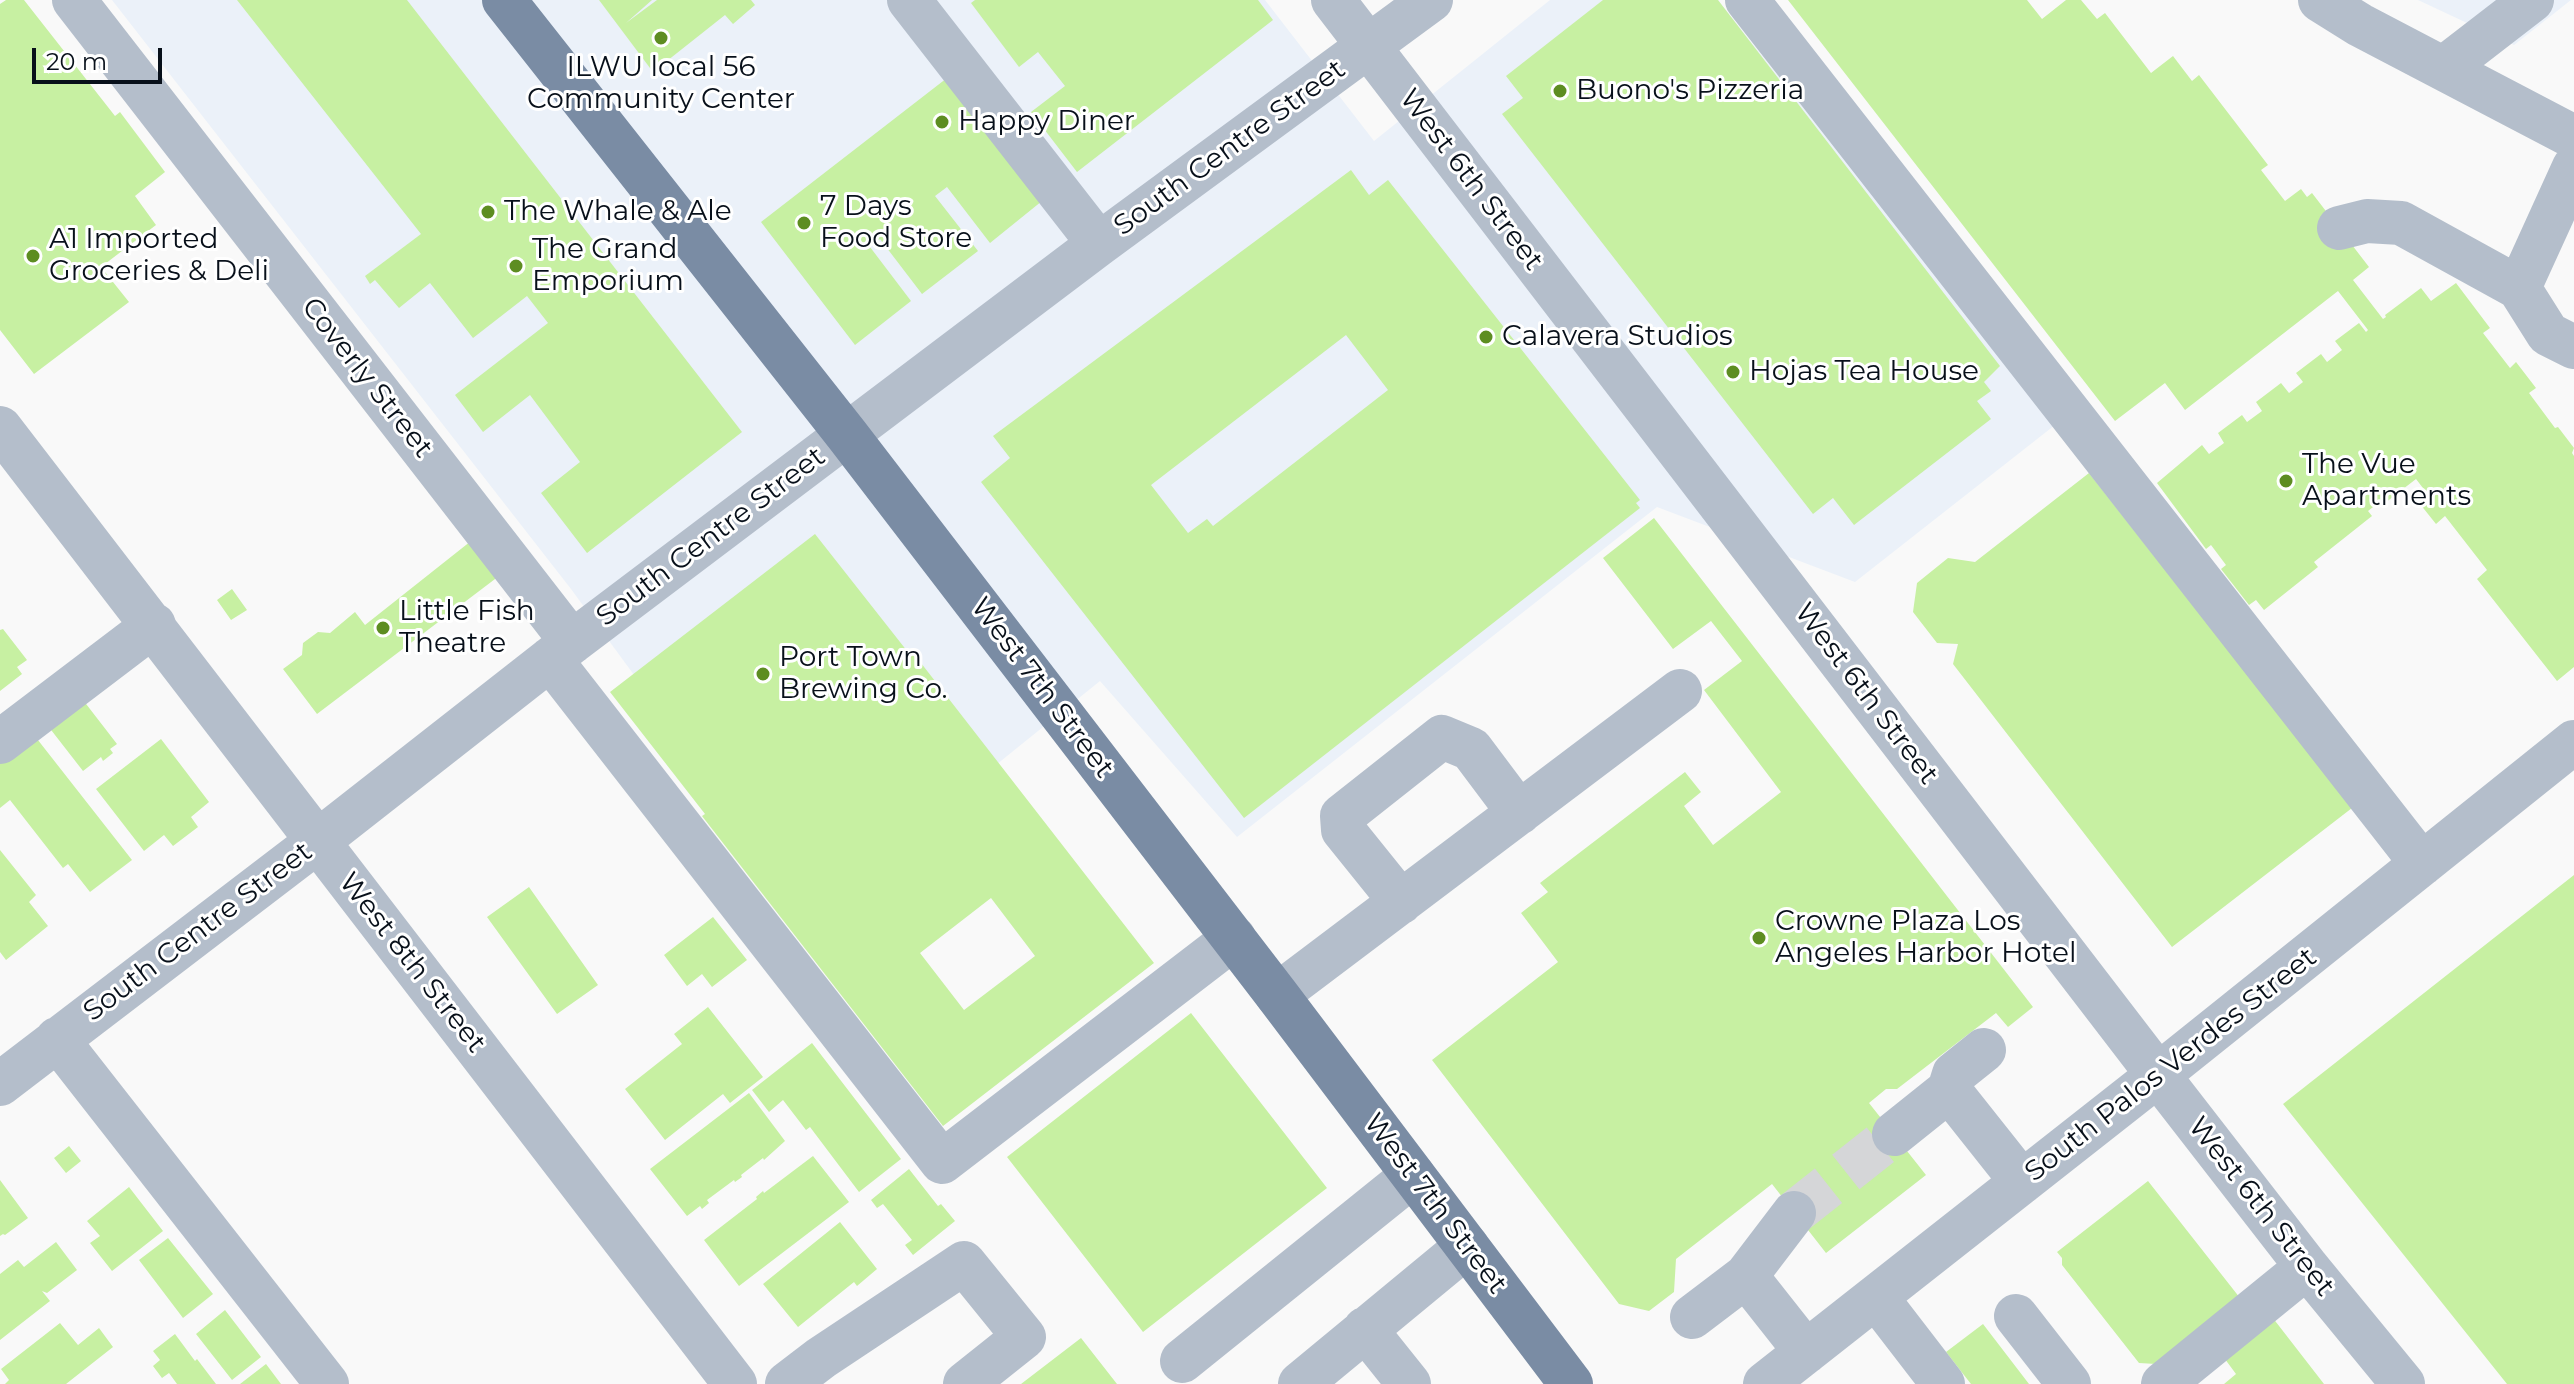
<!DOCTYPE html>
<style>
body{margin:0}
#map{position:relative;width:2574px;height:1384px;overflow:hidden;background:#f9f9f9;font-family:Montserrat,sans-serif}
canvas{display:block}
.scale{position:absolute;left:32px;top:48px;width:130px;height:36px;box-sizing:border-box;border:4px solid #08101a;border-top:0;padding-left:10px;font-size:24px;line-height:28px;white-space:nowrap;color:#08101a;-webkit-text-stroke:6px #fff;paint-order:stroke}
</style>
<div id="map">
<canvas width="2574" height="1384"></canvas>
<div class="scale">20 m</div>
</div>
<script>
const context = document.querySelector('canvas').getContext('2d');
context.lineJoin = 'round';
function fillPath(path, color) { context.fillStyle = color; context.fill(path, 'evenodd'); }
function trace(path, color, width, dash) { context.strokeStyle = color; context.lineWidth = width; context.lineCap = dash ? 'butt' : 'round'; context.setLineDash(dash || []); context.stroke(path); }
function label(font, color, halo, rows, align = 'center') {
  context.font = font + ' Montserrat,sans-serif'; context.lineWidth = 6; context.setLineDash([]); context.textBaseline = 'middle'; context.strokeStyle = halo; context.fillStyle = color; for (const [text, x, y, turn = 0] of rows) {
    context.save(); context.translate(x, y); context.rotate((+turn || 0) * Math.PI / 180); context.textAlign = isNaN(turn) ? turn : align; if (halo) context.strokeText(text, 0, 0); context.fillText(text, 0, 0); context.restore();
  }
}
fillPath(new Path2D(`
 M112,0h1153l109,141 176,-141h168l337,425 -200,157 -198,-75 -420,330 -137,-156 -290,234 -239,-326z
 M2418,0h153l-57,45z`), '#ebf1f9');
fillPath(new Path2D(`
 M6,0h18l91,116 5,-4 45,60 -30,24 21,29 -55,42 28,35 -95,72 -34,-44v-326z
 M237,0h170l335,432 -155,121 -46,-60 39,-31 -50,-67 -47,37 -28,-37 93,-72 -21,-27 -54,42 -43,-55 -31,25 -24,-28 -5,4 -5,-8 56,-42z
 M599,0h53l-26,23 31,-23h94l4,5 -22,19 -8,-9 -72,57z
 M975,0h283l15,20 -196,152 -46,-60 34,-26 -27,-34 -19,15 -48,-64z
 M1603,0h115l282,366 -16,16 7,9 -14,10 14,18 -137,106 -21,-27 -20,16 -311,-400 21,-16 -17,-22z
 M1788,0h239l15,19 24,-19h15l16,19 8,-6 46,60 22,-17 19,25 7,-6 69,90 -7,5 24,31 16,-12 6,8 5,-4 57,74 -16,13 30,39 3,-2 -1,-2 36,-27 10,13 25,-18 34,45 -7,5 27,35 6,-6 20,26 -7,5 26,35 3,-1 16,21 -2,5 2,3v211l-17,14 -80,-102 10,-9 -42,-54 -9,8 -20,-25 10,-7 -10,-13 -31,24 -3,-3 -14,11 4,5 -58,46 4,5 -54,43 -8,-10 -7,5 -28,-36 5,-4 -15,-20 -5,4 -49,-66 45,-38 7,9 15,-11 -6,-10 24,-18 5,7 15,-11 -6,-9 25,-19 8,10 14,-11 -7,-9 25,-19 6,8 15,-12 -7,-9 24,-18 7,9 2,-2 -30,-39 -153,119 -20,-27 -50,38z
 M947,78l95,123 -52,42 -43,-56 -12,9 43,55 -56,43 -42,-55 -10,8 41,54 -56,44 -94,-123z
 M1351,170l18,25 19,-15 252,320 -4,3 4,5 -396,310 -263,-336 29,-24 -17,-22zM1346,335l42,55 -175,136 -6,-7 -19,14 -37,-48z
 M2089,473l263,335 -180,139 -219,-283 5,-20 -21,-1 -24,-31 4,-29 31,-25 27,4z
 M1654,518l379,489 -25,20 -12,-14 -99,76h-11l-17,14 57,72 -100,78 -54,-69 -96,75 -2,33 -25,19 -30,-7 -187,-244 126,-98 -37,-49 27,-21 -8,-9 145,-111 16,20 -17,14 29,39 68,-53 -77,-102 38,-29 -31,-40 -38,28 -70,-91z
 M815,534l96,122 3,-2 240,309 -211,163 -241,-310 3,-2 -95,-122zM991,898l44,58 -71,54 -44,-57z
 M471,541l28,35 -182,138 -34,-45 19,-14 1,-12 15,-11 12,1 25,-21 10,13z
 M232,589l15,21 -16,10 -14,-20z
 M3,629l24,31 -10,7 5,7 -22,17v-61z
 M83,700l34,44 -7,5 3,4 -10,8 -2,-4 -18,14 -35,-45z
 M34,735l98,125 -42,32 -22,-28 -5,4 -53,-68 -10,8v-47z
 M161,739l48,63 -18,15 7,10 -25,19 -9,-11 -20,16 -48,-62z
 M0,850l36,45 -7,7 19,24 -42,34 -6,-8z
 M2574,875v509h-67l-224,-280z
 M529,887l69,98 -41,29 -70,-97z
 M713,917l34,43 -35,27 -10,-13 -15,12 -23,-31z
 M708,1007l55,70 -33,26 -7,-9 -58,46 -40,-51 57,-45 -8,-10z
 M1191,1013l136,175 -184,144 -136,-175z
 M812,1043l89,116 -42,33 -49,-65 -4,3 -23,-30 -14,12 -17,-22z
 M749,1093l36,48 -21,19 -1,-2 -22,17 1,2 -7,5 -1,-2 -27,20 2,3 -7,6 -2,-3 -13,10 -37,-47z
 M69,1146l12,15 -15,12 -12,-15z
 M813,1156l36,46 -110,84 -35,-46 53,-41 -1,-2 7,-6 1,2z
 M909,1169l29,37 3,-2 14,17 -42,34 -8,-10 7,-5 -29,-36 -6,4 -6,-8z
 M0,1180l28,38 -23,17 -2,-1 -3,2z
 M2148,1181l92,117 -84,66 -17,-1 -77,-98v-7l-5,-6z
 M129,1187l34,44 -51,40 -22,-28 10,-7 -13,-15z
 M840,1222l37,47 -20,17 -3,-4 -56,45 -35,-43z
 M168,1238l45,56 -30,24 -44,-58z
 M56,1242l21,28 -30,23 -5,-2 8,10 -50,39v-66l18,-14 6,7z
 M225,1310l36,47 -29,23 -36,-46z
 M2269,1313l55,71h-100l12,-10 -17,-23z
 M60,1323l18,22 21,-17 14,19 -47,37h-61l4,-4 -8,-11z
 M1983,1324l46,60h-58l-25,-32z
 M175,1334l20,27 2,-2 19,25h-39l-8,-11 -7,5 -9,-12 7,-6 -7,-9z
 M1081,1338l36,46h-96z
 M266,1364l15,20h-41z`), '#c7f0a2');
trace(new Path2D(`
 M1794,1213l100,-79`), '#d5d6d8', 44, [44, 22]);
trace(new Path2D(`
 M74,0l498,642
 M909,0l190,244
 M1333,0l825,1075 149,192 96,117
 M1747,0l675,864
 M2320,0l40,25 214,112
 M2444,68l88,-68
 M2574,167l-55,121 29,46 26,13
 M2339,228l28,-7 34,2 118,65
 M0,428l735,956
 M550,659l392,503 292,-224
 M0,742l154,-117
 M1401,902l-58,-72 -1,-14 100,-79 29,12 48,64
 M1277,995l403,-304
 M57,1039l270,345
 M0,1084l318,-243 254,-199 527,-398 332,-244
 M1949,1090l73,92
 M1894,1134l55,-44 5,-16 30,-24
 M1746,1276l60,76
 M1876,1297l67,87
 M2016,1316l53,68
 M1692,1317l54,-41 48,-63
 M1365,1329l44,55
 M1182,1361l231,-186
 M787,1384l34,-26 143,-95 60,74 -59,47
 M1300,1384l167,-138
 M1765,1384l393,-309 416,-333
 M2163,1384l144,-117`), '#b4becb', 44);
trace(new Path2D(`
 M504,0l343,435 430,560 294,389`), '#7a8ca4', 44);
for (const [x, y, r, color] of [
 [661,38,8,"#5d8d21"],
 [1560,91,8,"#5d8d21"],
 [942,122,8,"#5d8d21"],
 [488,212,8,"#5d8d21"],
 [804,223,8,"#5d8d21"],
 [33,256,8,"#5d8d21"],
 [516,266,8,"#5d8d21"],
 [1486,337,8,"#5d8d21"],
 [1733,372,8,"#5d8d21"],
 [2286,481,8,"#5d8d21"],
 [383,628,8,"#5d8d21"],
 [763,674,8,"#5d8d21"],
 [1759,938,8,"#5d8d21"]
]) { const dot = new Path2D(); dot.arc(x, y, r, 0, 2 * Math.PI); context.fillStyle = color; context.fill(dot); trace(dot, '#fff', 3); }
label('28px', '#08101a', '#fff', [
 ["ILWU local 56",661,68,"center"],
 ["Community Center",661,100,"center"],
 ["Buono's Pizzeria",1576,91],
 ["Happy Diner",958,122],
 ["7 Days",820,207],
 ["Food Store",820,239],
 ["The Whale & Ale",504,212],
 ["A1 Imported",49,240],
 ["Groceries & Deli",49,272],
 ["The Grand",532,250],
 ["Emporium",532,282],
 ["Calavera Studios",1502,337],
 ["Hojas Tea House",1749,372],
 ["The Vue",2302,465],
 ["Apartments",2302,497],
 ["Little Fish",399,612],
 ["Theatre",399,644],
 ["Port Town",779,658],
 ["Brewing Co.",779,690],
 ["Crowne Plaza Los",1775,922],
 ["Angeles Harbor Hotel",1775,954]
], 'left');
label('28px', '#08101a', '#fff', [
 ["South Centre Street",1230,148,-36],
 ["West 6th Street",1471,180,53],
 ["Coverly Street",367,378,52],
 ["South Centre Street",711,537,-37],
 ["West 7th Street",1042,688,53],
 ["West 6th Street",1866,694,53],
 ["South Centre Street",198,932,-37],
 ["West 8th Street",412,963,52],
 ["South Palos Verdes Street",2171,1065,-38],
 ["West 7th Street",1435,1204,53],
 ["West 6th Street",2261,1207,52]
]);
</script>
